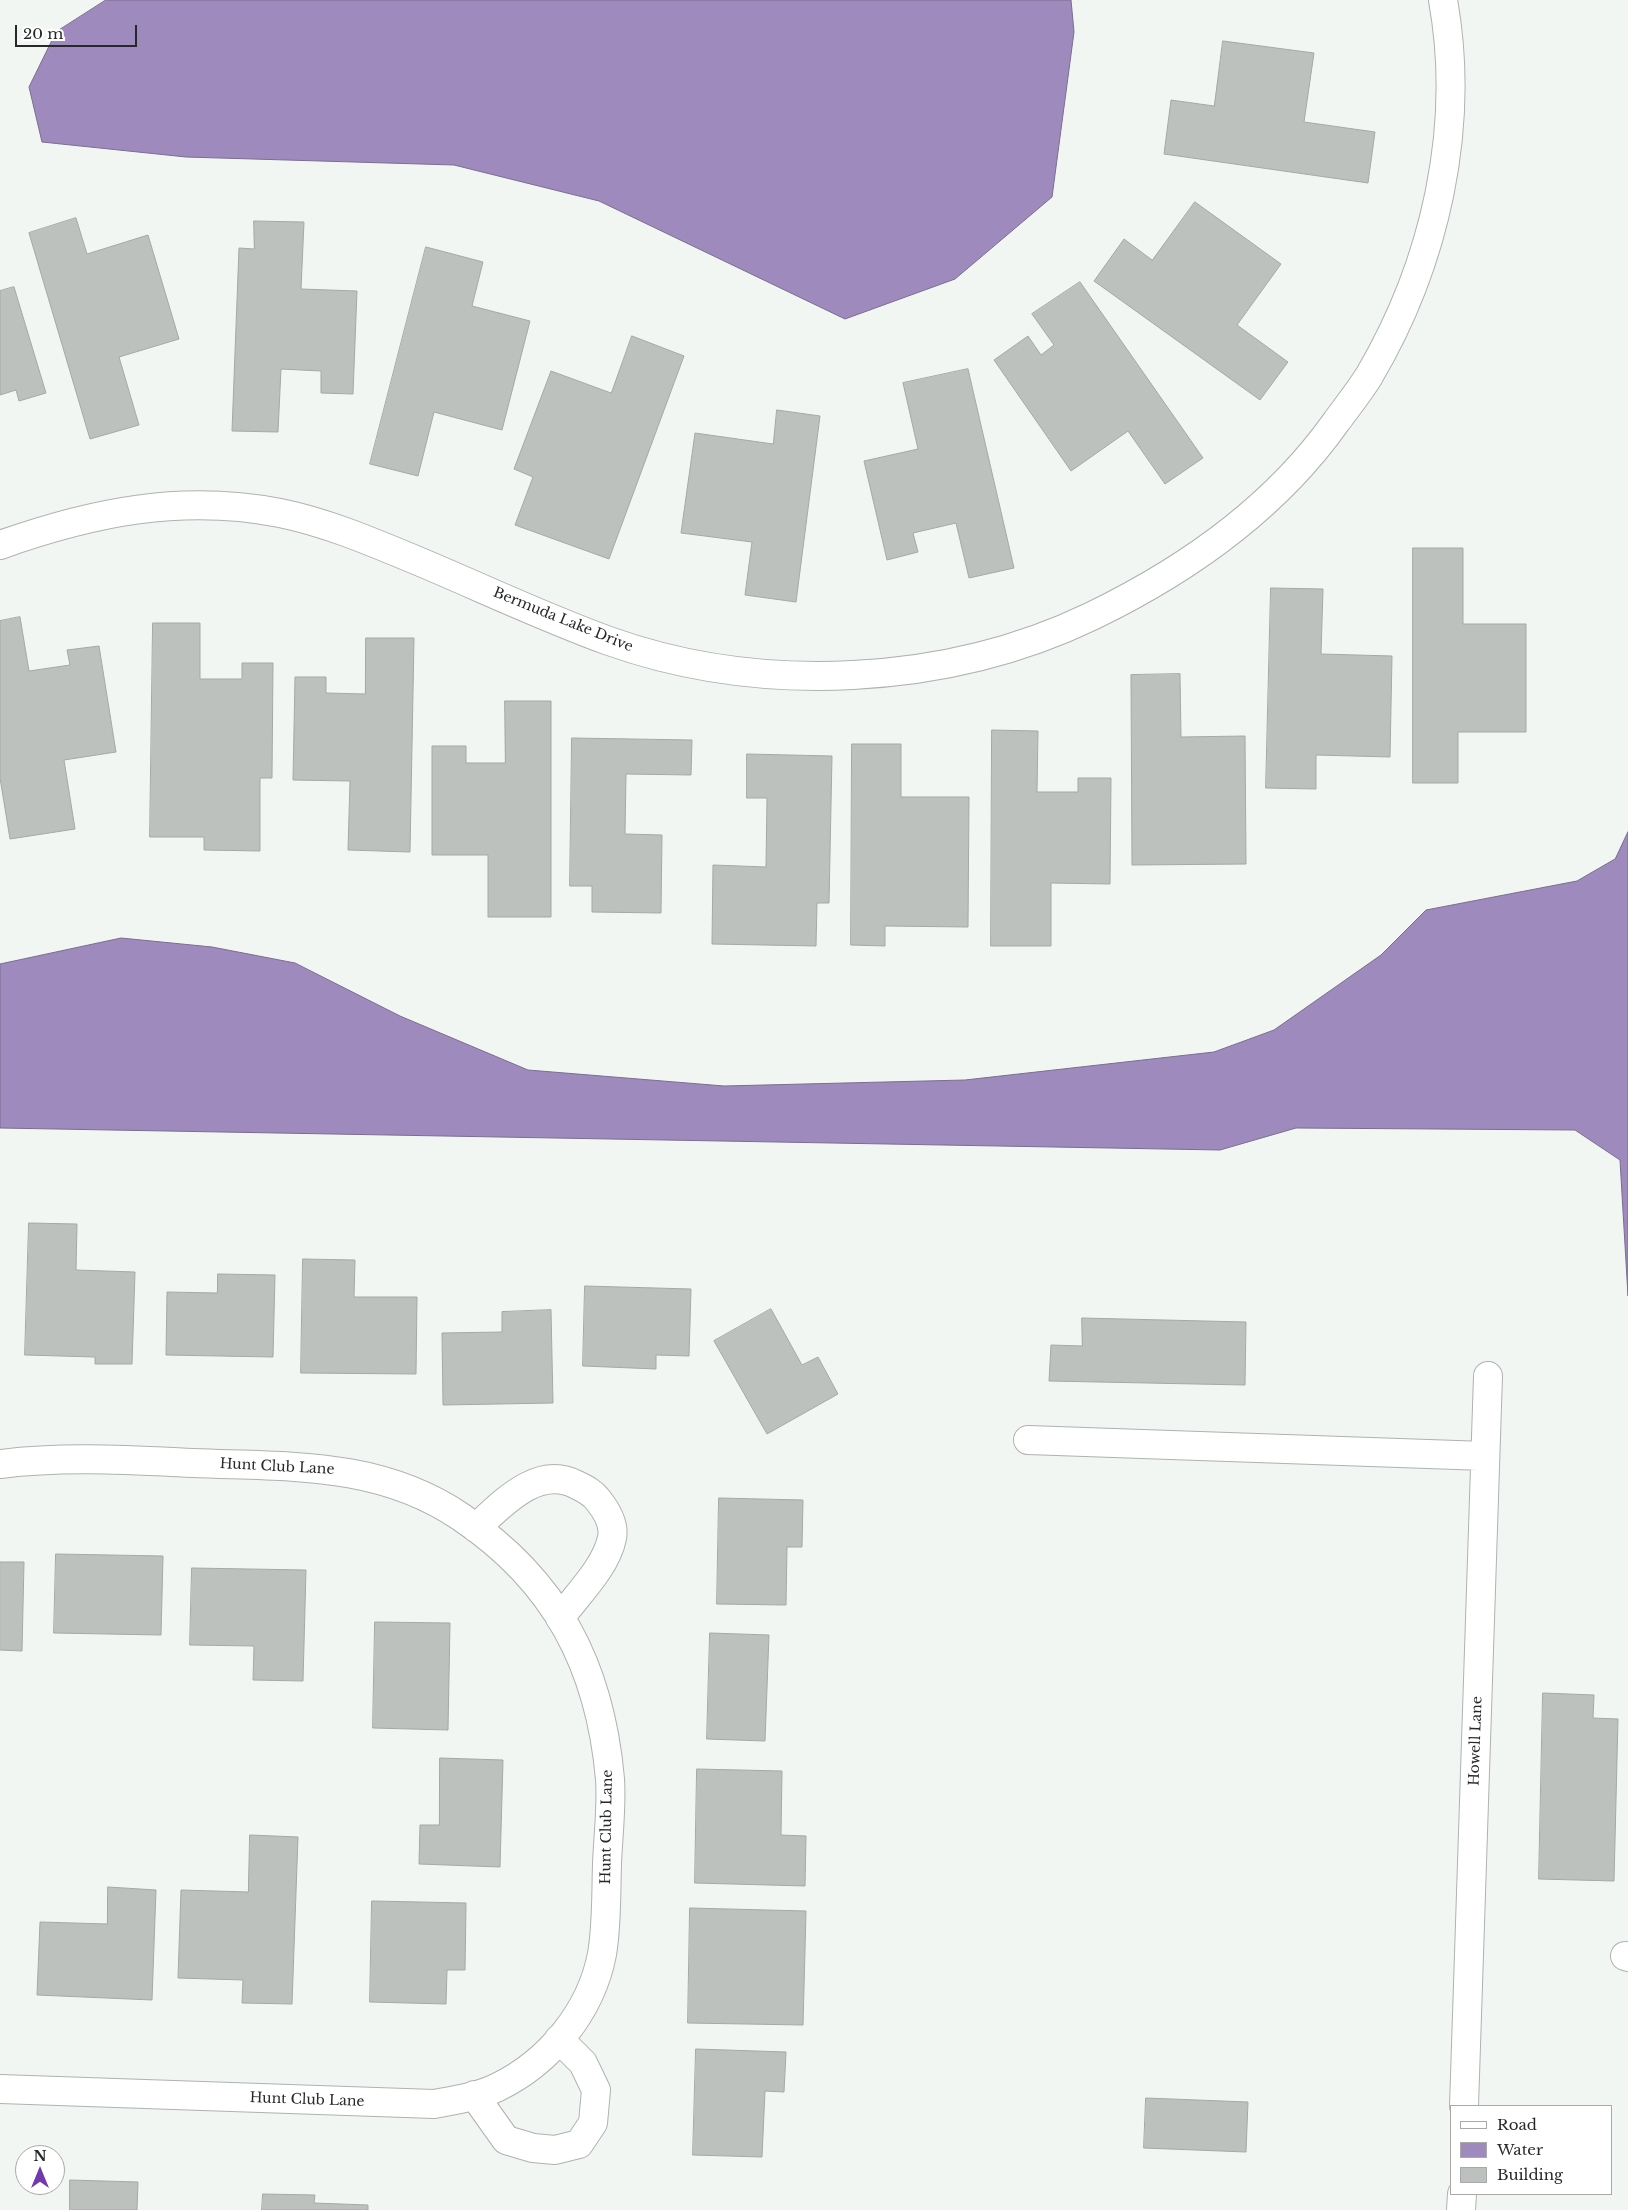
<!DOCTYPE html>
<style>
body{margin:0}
#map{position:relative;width:1628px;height:2210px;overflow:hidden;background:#f1f6f3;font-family:"Libre Baskerville",serif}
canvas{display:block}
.legend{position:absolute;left:1450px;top:2105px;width:162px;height:90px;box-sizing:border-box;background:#fff;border:1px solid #a9a9a9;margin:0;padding:6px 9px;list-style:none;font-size:15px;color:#272928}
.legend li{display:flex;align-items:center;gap:10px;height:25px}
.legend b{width:25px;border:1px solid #a9a9a9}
.north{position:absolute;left:15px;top:2145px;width:50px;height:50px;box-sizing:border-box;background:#fff;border:1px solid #a9a9a9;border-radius:50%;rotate:0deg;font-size:14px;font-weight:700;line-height:20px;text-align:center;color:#272928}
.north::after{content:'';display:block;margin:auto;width:18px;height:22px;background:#7238ae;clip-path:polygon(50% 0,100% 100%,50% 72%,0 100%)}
.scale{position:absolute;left:15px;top:25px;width:122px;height:22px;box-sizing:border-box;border:2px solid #272928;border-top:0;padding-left:6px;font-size:15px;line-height:18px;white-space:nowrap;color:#272928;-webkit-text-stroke:4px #fff;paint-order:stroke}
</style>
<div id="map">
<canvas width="1628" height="2210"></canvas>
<ul class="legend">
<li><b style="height:6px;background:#fff"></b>Road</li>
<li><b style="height:14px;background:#9e8abc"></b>Water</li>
<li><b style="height:14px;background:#bcc1be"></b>Building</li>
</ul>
<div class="north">N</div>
<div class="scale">20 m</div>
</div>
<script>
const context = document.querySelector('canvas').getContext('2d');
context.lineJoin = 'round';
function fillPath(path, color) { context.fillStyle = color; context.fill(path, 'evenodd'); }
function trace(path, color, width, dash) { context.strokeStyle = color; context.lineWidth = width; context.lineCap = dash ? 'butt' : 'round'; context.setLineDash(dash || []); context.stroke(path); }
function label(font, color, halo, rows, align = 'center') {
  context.font = font + ' "Libre Baskerville",serif'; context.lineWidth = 5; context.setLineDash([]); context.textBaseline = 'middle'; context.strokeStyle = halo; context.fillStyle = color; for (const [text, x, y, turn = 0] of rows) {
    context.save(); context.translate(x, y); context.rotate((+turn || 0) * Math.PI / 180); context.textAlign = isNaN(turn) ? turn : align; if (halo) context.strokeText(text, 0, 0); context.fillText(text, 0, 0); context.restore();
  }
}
const water = new Path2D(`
 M106,0h965l3,32 -22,165 -97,82 -110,40 -246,-118 -145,-36 -268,-8 -144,-15 -13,-55 27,-55z
 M1628,832v464l-8,-136 -45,-30 -279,-2 -76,22 -1220,-22v-164l121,-26 91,9 83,16 105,53 128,54 196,16 241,-6 249,-28 60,-22 107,-75 45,-45 151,-29 38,-22z`);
fillPath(water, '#9e8abc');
trace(water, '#7a6d90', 1);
const building = new Path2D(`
 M1223,41l91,12 -10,69 71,10 -7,51 -204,-29 7,-54 43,6z
 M1195,202l86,62 -44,61 51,37 -28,38 -166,-119 30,-42 28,21z
 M76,218l11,36 61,-19 31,104 -60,18 20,68 -49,14 -61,-206z
 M254,221l50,1 -3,67 56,2 -4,103 -32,-1v-22l-40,-2 -3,63 -46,-1 7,-183 15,1z
 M426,247l57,15 -11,44 58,15 -28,109 -68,-18 -16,64 -48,-12z
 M1080,282l123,176 -38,26 -37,-53 -57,40 -77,-111 34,-24 13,19 13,-10 -22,-31z
 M14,287l32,106 -27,8 -3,-11 -16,5v-104z
 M632,336l52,20 -75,203 -94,-34 18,-48 -19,-8 37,-98 60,22z
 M968,369l46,199 -45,10 -13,-55 -43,10 5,19 -31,8 -23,-99 54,-12 -15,-66z
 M777,410l43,6 -24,186 -51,-7 7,-53 -71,-9 14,-100 78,11z
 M1413,548h50v76h63v108h-68v51h-45z
 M1271,588l52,1 -2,65 71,2 -2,101 -74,-2v34l-50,-1z
 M20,617l9,54 41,-6 -3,-15 32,-4 17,106 -52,8 11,69 -65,10 -10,-61v-157z
 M153,623h47v56h42v-16h31l-1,115h-12v73l-56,-1v-13h-54z
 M366,638h48l-4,214 -62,-2 2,-69 -57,-1 2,-103h31v16l39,1z
 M1180,674l1,63 64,-1 1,128 -114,1 -1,-190z
 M505,701h46v216h-63v-62h-56v-109h34v17h39z
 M992,730l46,1 -1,61h41v-14h33l-1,106 -59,-1v63h-60z
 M572,738l120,2 -1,35 -65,-1 -1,60 37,1 -1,78 -69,-1v-26h-22z
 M852,744h49v53h68l-1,130 -83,-1v20l-34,-1z
 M747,754l85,2 -3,147h-12l-1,43 -104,-2 1,-79 53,2 1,-69h-20z
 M29,1223l48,1 -1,46 59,2 -3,92h-37v-7l-70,-2z
 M303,1259l52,1 -1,37h63l-1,77 -115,-1z
 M218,1274l57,1 -2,82 -107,-2 1,-63 50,1z
 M585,1286l106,3 -2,67 -33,-1v14l-73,-3z
 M771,1309l31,56 16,-8 20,37 -71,40 -53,-93z
 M551,1310l2,93 -110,2 -1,-72 60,-1v-20z
 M1082,1318l164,4 -1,63 -196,-4 2,-36 31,1z
 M719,1498l84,2 -1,47h-15l-1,58 -69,-1z
 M56,1554l107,2 -2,79 -107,-2z
 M0,1562h24l-2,89 -22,-1z
 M192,1568l114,2 -3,111 -50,-1 1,-34 -64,-1z
 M375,1622l75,1 -2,107 -75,-2z
 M710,1633l59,2 -4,106 -58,-2z
 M1543,1693l51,2 -1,23 25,1 -4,162 -75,-2z
 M440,1758l63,2 -3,107 -81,-3 1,-39h19z
 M697,1769l85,2 -1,64 25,1 -1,50 -110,-3z
 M250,1835l48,2 -6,167 -50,-1 1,-23 -65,-2 3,-88 67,2z
 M108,1887l48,3 -4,110 -115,-5 3,-73 67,2z
 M372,1901l94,2 -1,67h-18l-1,34 -76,-2z
 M690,1908l116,3 -3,114 -115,-2z
 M696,2049l90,3 -2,40 -19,-1 -3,66 -69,-2z
 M1146,2098l102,4 -2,50 -102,-4z
 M70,2180l68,2 -1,28h-67z
 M263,2194l52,1 -1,8 54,2v5h-106z`);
fillPath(building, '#bcc1be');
trace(building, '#a4a9a6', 1);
const minor = new Path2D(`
 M0,545c93,-33 182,-51 280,-32 44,9 85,26 126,43 68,28 134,60 203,85 152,54 338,45 483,-25 93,-45 183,-108 244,-194 11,-15 23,-30 33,-46 66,-112 97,-248 74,-376
 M1028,1440l457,16
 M0,1464c64,-8 128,-4 193,-1 94,4 186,-2 268,54 95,64 139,149 149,262 2,28 -2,57 -3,85 -1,30 0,61 -5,90 -11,58 -53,108 -104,133 -20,10 -43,13 -64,17l-434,-15
 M476,1528c26,-24 62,-64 101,-43 8,4 15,7 21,15 8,10 17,24 14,38 -6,29 -34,56 -52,80
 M1625,1956l3,1
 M474,2095l32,45 27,8 22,2 24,-6 14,-21 3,-33 -13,-27 -24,-24
 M1464,2106l24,-730
 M1461,2210l1,-16`);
trace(minor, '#aeb2b0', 30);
trace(minor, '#fff', 28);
label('14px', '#272928', '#fff', [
 ["Bermuda Lake Drive",563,620,22],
 ["Hunt Club Lane",277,1467,3],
 ["Howell Lane",1476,1741,-88],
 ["Hunt Club Lane",607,1827,-89],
 ["Hunt Club Lane",307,2100,2]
]);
</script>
